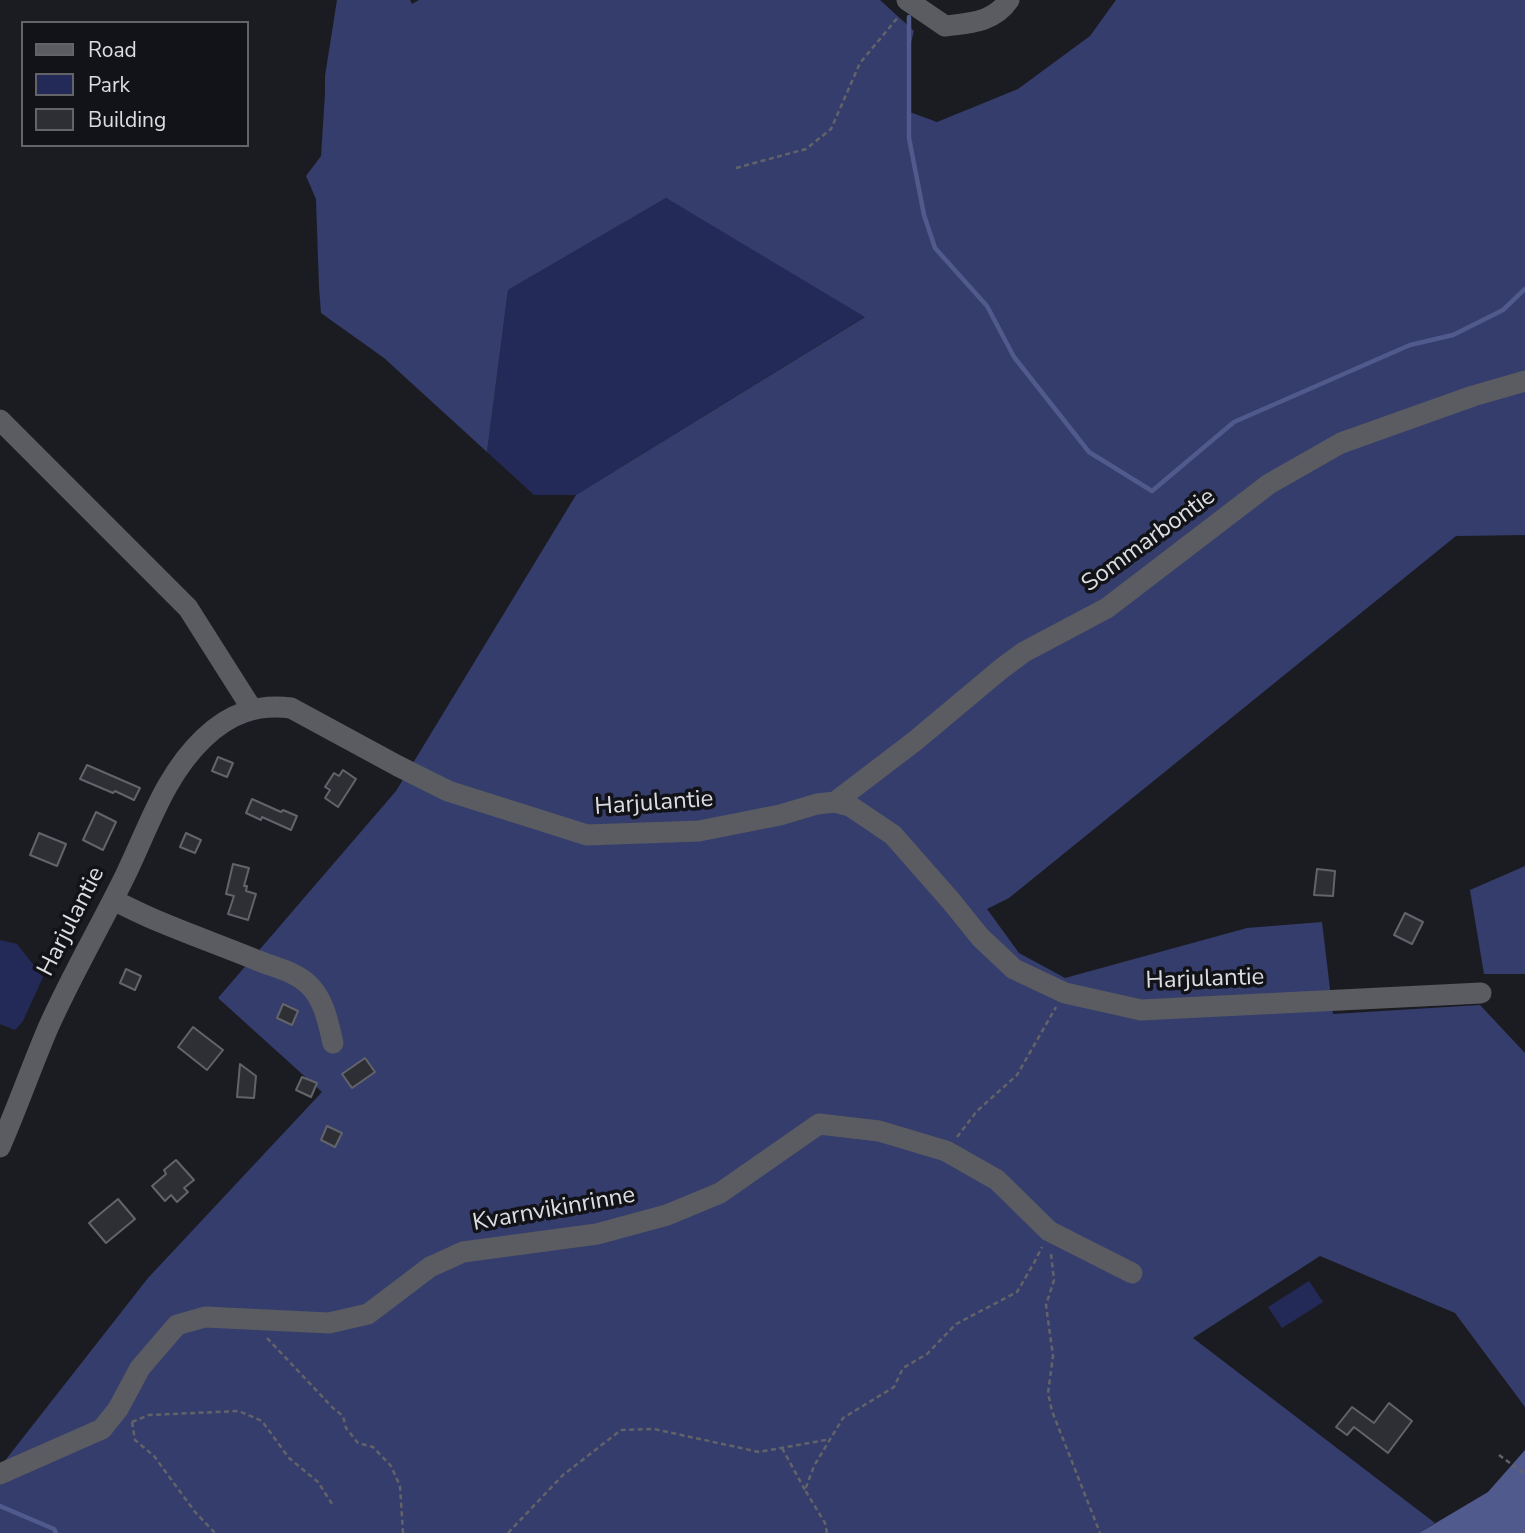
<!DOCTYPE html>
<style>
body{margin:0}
#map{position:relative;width:1525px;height:1533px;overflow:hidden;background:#1b1c22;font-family:"Nunito Sans",sans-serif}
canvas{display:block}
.legend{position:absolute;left:21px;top:21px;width:228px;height:126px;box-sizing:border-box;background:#121318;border:2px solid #636468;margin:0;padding:9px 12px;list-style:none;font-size:21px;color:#dcdde1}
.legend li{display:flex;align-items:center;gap:14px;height:35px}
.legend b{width:35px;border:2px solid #636468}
</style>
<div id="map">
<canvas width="1525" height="1533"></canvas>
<ul class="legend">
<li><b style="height:9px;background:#5a5c62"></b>Road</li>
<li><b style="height:19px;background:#242a57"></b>Park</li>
<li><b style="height:19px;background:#2d2f34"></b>Building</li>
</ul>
</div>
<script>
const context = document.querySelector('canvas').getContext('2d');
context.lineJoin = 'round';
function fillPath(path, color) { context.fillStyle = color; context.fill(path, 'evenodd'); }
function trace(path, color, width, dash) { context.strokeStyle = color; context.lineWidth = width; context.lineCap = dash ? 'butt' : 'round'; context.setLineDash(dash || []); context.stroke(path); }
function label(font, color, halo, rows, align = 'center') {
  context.font = font + ' "Nunito Sans",sans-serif'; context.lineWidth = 7; context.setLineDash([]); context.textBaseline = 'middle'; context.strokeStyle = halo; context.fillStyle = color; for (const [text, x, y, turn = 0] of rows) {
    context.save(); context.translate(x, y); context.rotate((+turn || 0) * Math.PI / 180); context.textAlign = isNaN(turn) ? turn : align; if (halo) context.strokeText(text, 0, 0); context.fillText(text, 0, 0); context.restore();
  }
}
fillPath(new Path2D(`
 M666,198l200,118 -290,179h-42l-47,-43 21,-162z
 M0,940l17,4 26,33 -20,44 -8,9 -15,-6z
 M1309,1281l14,21 -41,26 -14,-21z`), '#242a57');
fillPath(new Path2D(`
 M337,0h73l2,4 7,-4h461l34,31 -7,27v53l30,11 81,-33 72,-53 26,-36h409v535l-69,1 -447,362 -22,11 32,44 46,25 182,-50 75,-6 11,92 147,-9 45,48v354l-70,-94 -135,-57 -127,82 242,185 -16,10h-1419v-66l148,-189 174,-186 -104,-94 178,-207 180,-296 289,-178 -199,-119 -158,92 -21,162 -103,-94 -63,-45 -2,-26 -3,-88 -10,-23 15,-20 4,-62v-18z
 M1525,866v108h-41l-14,-84z`), '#353d6c');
fillPath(new Path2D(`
 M1525,1450v83h-106l69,-41z`), '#505a8c');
trace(new Path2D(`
 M909,17v121l15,77 11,33 52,58 27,51 75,95 63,39 82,-69 176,-77 43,-10 50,-25 22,-21
 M0,1506l54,23 2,4`), '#505a8c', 4.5);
const building = new Path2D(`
 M218,757l15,6 -6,14 -15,-6z
 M87,765l53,23 -6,12 -19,-9 -2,2 -33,-14z
 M343,770l13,9 -18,28 -13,-9 5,-8 -5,-3 9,-14 5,3z
 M252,799l29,13 2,-2 14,6 -6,14 -29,-13 -1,3 -15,-7z
 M96,812l20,10 -13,28 -20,-10z
 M39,833l27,11 -9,22 -27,-11z
 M186,833l15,7 -6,13 -15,-6z
 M233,864l16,4 -5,18h3l-1,5 10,3 -8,26 -20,-6 6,-18 -8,-2z
 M1317,869l18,2 -2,25 -19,-1z
 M1405,913l18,9 -11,22 -18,-9z
 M126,969l15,7 -6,14 -15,-7z
 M283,1004l15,7 -6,14 -15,-7z
 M193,1027l30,23 -16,20 -29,-23z
 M365,1058l10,14 -23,16 -10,-14z
 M240,1064l16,12 -2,22 -17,-1z
 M302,1077l15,6 -6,14 -15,-7z
 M327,1126l15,7 -7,14 -14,-7z
 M176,1160l18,20 -10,8 4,4 -11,10 -6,-7 -6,6 -13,-15 14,-12 -2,-4z
 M118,1199l17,20 -29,24 -17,-20z
 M1389,1403l23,18 -24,32 -34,-26 -7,8 -11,-8 16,-20 22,16z`);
fillPath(building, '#2d2f34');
trace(building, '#62646a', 2);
trace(new Path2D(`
 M736,168l70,-19 25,-20 29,-66 39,-47
 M957,1137l20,-26 40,-36 39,-68
 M1051,1254l3,26 -8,25 7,51 -5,37 4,18 48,122
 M267,1338l66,70 10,8 3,12 12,15 15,4 18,19 9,20 3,47
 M132,1422l17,-7 90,-4 23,10 27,37 29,24 16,25
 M132,1422l3,18 19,16 41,56 20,21
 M782,1448l23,42
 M1499,1455l26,19
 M508,1533l55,-58 58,-45 33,-1 105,23 72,-13
 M827,1533l-2,-10 -20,-33 9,-24 29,-48 51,-31 9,-19 24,-14 29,-30 61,-32 17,-29 8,-16`), '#626369', 2.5, [5, 3.5]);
trace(new Path2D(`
 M907,0l38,26c24,-3 48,-3 64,-26
 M0,420l188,188 64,101
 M835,802l80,-61 86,-72 23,-17 83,-44 162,-124 72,-41 132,-47 52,-15
 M113,900c15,7 30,15 45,21 33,14 67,26 101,40 17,7 35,10 49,23 16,15 20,38 25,59
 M0,1147c17,-39 31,-79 48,-119 23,-52 52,-101 77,-152 24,-49 39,-100 79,-138 26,-25 53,-34 87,-30l107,58 50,25 139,44 112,-4 81,-16 37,-11 18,-2 15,4 43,29 58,66 29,36 34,32 51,24 76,17 340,-17
 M0,1474l102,-45 16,-20 22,-41 37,-43 28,-8 124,6 39,-9 62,-47 33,-15 134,-18 70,-19 53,-22 99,-69 60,7 67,20 51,29 52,51 83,42`), '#5a5c62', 21);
label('24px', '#dcdde1', '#121318', [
 ["Sommarbontie",1149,541,-36],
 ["Harjulantie",654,804,-4],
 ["Harjulantie",72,922,-63],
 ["Harjulantie",1205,980,-2],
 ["Kvarnvikinrinne",554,1210,-10]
]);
</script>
